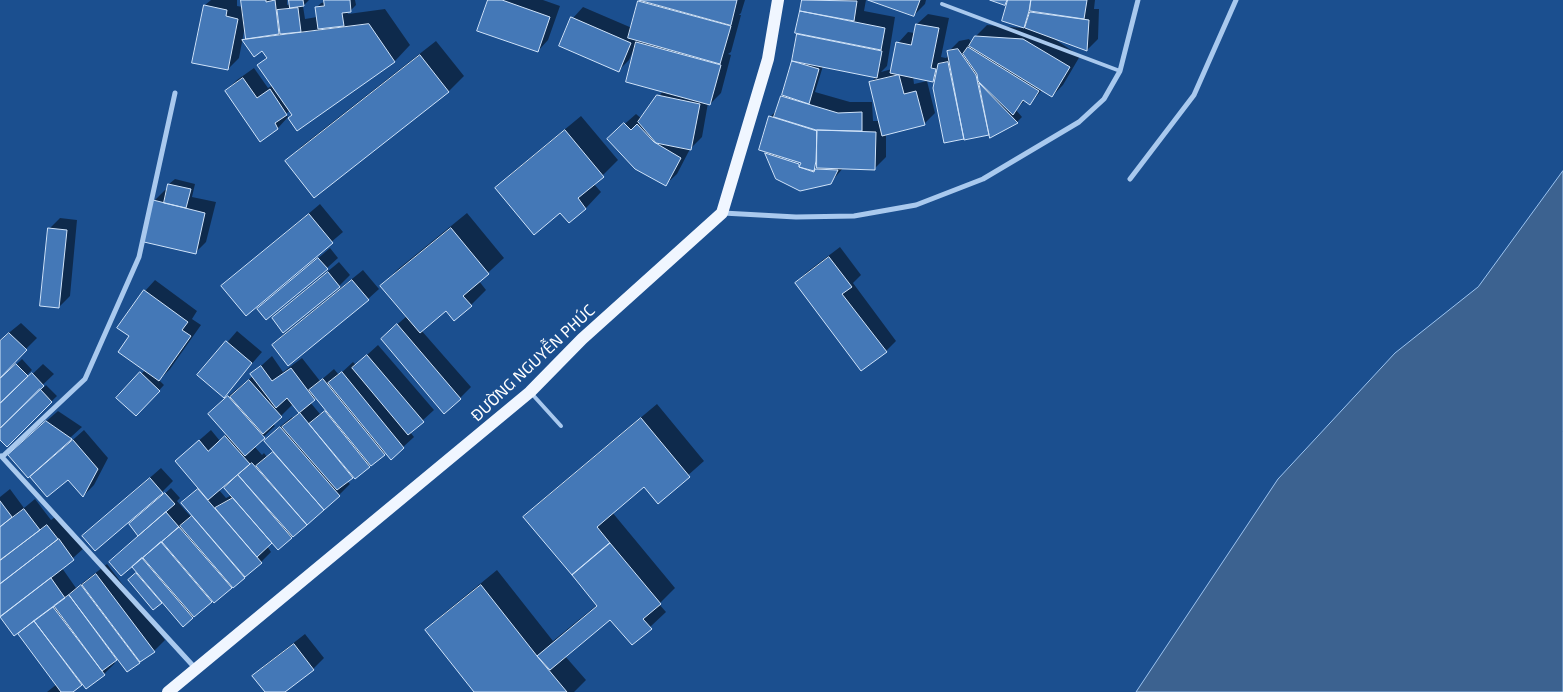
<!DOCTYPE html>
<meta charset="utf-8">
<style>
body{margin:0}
canvas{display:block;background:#1b4f8f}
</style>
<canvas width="1563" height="692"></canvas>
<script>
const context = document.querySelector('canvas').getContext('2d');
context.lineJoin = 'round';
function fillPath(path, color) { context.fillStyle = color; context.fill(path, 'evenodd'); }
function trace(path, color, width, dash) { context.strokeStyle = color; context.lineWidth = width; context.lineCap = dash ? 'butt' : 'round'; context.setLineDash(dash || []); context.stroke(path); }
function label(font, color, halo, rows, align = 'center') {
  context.font = font + ' "Exo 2",sans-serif'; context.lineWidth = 4; context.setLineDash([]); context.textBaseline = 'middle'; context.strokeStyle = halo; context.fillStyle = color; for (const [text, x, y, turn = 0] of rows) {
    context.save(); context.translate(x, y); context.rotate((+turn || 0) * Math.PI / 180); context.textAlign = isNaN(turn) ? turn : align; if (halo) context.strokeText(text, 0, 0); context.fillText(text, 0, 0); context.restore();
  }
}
const water = new Path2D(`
 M1563,171v521h-427l142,-213 117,-126 83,-66z`);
fillPath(water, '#3c6290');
trace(water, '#9cc4f0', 1);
fillPath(new Path2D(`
 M211,0h26v6l6,1 -1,-7h45v5l4,-1 -1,-4h19l-6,6 2,13 12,-2 -1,-9 5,-5 4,-1v-2h30l1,5 -5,5 -4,1 1,3 37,-5 25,36 -15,16 -98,68 -3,-14 -4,-5 -4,4 2,3 -10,11 -18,12 -34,-49 11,-11 17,-12 14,20 5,-3 -14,-20 9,-9 -5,-7 -9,6 -10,-15 3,-3 -2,-11 -6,32 -11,11 -23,-64z
 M490,0h53l17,6 -12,34 -10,11z
 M640,0h105l-4,13 -2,2h2l-10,37 -3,2 3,1 -10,38 -11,11 -2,-1 -6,34 -12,12 -13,25 -11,10 -46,-56 16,-14 6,5 21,-28 -27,-42h-2l-5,11 -10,10 -46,-52 10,-11 49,21z
 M803,0h63l-2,11 31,6 -8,49 -6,6 11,-3 6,-26 10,-11 7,1 2,-9 11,-10 21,4 -8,39 5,1 3,-3 -1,-3 11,-11 10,-2 3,4 4,-7 11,-11 35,3 -12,-28h85l-1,9h5l-1,30 -11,11 -37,-14 30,20 -17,29 -11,11 -10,-6 -12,14 -5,-4 -9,10 6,7 -5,5 -26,14 -1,-4 -2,2 -43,8 -8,-66 -4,4 -20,-4 1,8 13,-3 8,32 -11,11 -38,9v24l-11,11 -31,-1 -13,15 -54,-4 -12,-27 5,-34 8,-8 15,-48zM823,66l53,11 -6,6 10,38h-7l-1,-19h-22l-35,-10zM783,120l35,9v4l-35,-11zM816,153l2,17h-5zM781,156l21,6 -3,11 -16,-13z
 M872,0h54l-1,4 -11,11z
 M436,41l28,35 -16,16 -161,69 15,-15z
 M581,116l37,44 -24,24 7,8 -15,16 -17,14 -8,-11 -64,-23 15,-15z
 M175,179l20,5 -3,13 24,5 -10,40 -11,11 -41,-52 11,-11 3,1 1,-7z
 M320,204l23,28 -97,82 -23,-28z
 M467,213l37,45 -25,23 7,9 -15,15 -25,4 -25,21 50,57 -11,11 -67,-70 14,-12 -25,-30 15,-16z
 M60,218l17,2 -7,76 -11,11 -10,-78z
 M840,247l21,28 -8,8 43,58 -10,10 -90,-68 11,-11z
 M330,248l8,10 -11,10 -68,41z
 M339,262l11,13 -11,11 -56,45 -10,-13 11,-10z
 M363,270l16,19 -11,10 -95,46 11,-11z
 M155,280l42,31 -5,8 9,6 -31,44 -11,11 5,5 -28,30 -18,-17 27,-28 -14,-34 14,-45z
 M21,323l16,15 -37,37v-35z
 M237,331l25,21 -38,44 -25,-21z
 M378,345l56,65 -24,22 4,5 -23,21 -5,-6 -31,26 -1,-2 -7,5 3,3 -11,11 -61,53 -5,-7 -6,5 4,6 -10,10 -47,40 -2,-2 -29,25 -20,-24 -10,8 -24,-29 9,-8 3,-12 -1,-24 -10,-12 41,-36 9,10 -3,3 14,16 2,-2 -10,-12 16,-15 -11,-38 23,-20 9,11 7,-7 -7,-31 33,-27 -1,-2 20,-18 11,16 19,-14 18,23 14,-12 5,6 14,-13 3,3zM316,397l10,13 -6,4 -10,-12zM293,404l7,8 -7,6 -1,-1 -16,13 -2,21 -7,6 -3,-4 -2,2 -8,-9 21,-20 -2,-2zM224,485l8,10 -6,3 -7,-8zM162,540l10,12 -1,1 -12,-11z
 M22,359l10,11 -32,32v-22z
 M43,364l11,10 -54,52v-21z
 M46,385l11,11 -50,49 -7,-7v-8z
 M657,404l47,57 -46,41 -14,-17 -32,27 63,76 -16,16 7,8 -34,32 -22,-26 -45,38 21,24 -12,12h-98l-50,-62 16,-15 55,-45 56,71 44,-36 -72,-88 15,-15z
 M58,411l24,16 -54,49 -8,-32z
 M84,430l24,28 -14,27 -11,11 -15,-18 -26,-11z
 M161,468l12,13 -11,11 -67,34z
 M10,489l14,19 11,-9 16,21 7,-5 26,33 -22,20 14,20 31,-24 58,76 -11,11 -26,19 -10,-12 -5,3 2,2 -11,11 -21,9 -12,9h-24l10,-8 -39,-52 -4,2 -14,-19v-118z
 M305,634l19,24 -11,11 -30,23h-16l-13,-16 11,-11z`), '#0007');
const building = new Path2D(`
 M241,0h25v2l9,-2 4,34 -33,5z
 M289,0h14l1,6 -14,2z
 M324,0h26l1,12 -9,1 2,13 -26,3 -3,-22 9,-1z
 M488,0h14l48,17 -12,35 -61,-21z
 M639,0h98l-6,25z
 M802,0l55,1 -3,20 -54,-10z
 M868,0h52l-6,16z
 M990,0h17l-2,5z
 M1008,0h23l-2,11 -5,17 -22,-7z
 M1031,0h56l-3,19 -54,-8z
 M638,1l93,25 -11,38 -92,-26z
 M204,5l23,5 -1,6 12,3 -10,51 -36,-7z
 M298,8l3,24 -21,2 -3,-24z
 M800,11l85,17 -4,22 -86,-17z
 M1030,12l59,8 -2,31 -62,-23z
 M571,17l60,26 -12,29 -60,-26z
 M369,24l26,38 -98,69 -9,-13 4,-3 -35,-50 10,-7 -5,-7 -8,6 -12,-17z
 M916,24l23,4 -8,40 5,1 -3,13 -43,-9 6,-31 15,3z
 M797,34l85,17 -5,27 -85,-17z
 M975,36l48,3 47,28 -18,30 -83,-51z
 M636,42l85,23 -11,40 -84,-23z
 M968,47l71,44 -9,14 -7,-5 -10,15 -35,-34 -1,-7 -14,-20z
 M958,49l18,26 13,60 -25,5 -17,-89z
 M420,55l29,37 -135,106 -29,-37z
 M792,61l27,8 -10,35 -27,-9z
 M948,62l16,77 -20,4 -11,-55 5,-24z
 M899,75l5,19 12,-3 9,34 -43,11 -13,-54z
 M243,78l14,20 13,-9 17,26 -12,8 3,6 -18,13 -35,-51z
 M979,83l39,40 -28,15z
 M657,95l43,9 -9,46 -35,-7 -18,-21z
 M781,96l57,17 24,-1v19l-46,-1 -42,-13z
 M769,116l48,15 -1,30 -2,10 -15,-4 2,-4 -42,-13z
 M624,123l7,7 6,-6 17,18 27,16 -15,28 -31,-17 -28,-30z
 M565,130l39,47 -26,21 8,11 -17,14 -9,-10 -26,22 -39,-47z
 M817,130l59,2 -1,38 -58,-2z
 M765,153l34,11v3l15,5 1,-3 23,1 -7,14 -31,7 -24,-12z
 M168,184l23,5 -5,19 -22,-5z
 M153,200l52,13 -9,41 -52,-12z
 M309,214l24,29 -87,73 -25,-30z
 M48,228l19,2 -8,78 -19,-2z
 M451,228l38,46 -26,22 9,10 -18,15 -8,-10 -26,22 -40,-47z
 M829,257l23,30 -10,7 45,58 -26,19 -66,-88z
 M318,258l10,11 -62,51 -9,-11z
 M328,272l12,15 -57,46 -11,-15z
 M352,280l17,20 -81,66 -16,-21z
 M144,290l44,32 -6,8 9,6 -32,45 -41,-29 11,-16 -12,-8z
 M397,324l64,75 -17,15 -63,-75z
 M9,333l18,17 -27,28v-37z
 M226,341l26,22 -28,35 -27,-23z
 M367,355l57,67 -16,13 -56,-67z
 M16,364l12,12 -28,27v-24z
 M261,366l11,15 19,-13 24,32 -16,13 -12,-15 -11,10 -26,-34z
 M140,372l20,19 -24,25 -20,-18z
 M342,372l62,76 -13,12 -63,-77z
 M32,373l12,13 -44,42v-24z
 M323,379l62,76 -14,11 -62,-76z
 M249,380l33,37 -19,17 -33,-37z
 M40,389l12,13 -45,45 -7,-7v-11z
 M228,396l37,42 -20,18 -37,-42z
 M325,411l45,56 -15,12 -46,-55z
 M300,413l53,65 -16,12 -55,-63z
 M641,418l49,59 -32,27 -14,-17 -47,40 13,16 -38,32 -49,-58z
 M46,421l26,18 -44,39 -20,-23z
 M280,427l60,69 -16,14 -60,-69z
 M225,436l25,28 -42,36 -33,-39 24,-21 9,11z
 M73,440l25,29 -15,28 -15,-17 -21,17 -17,-20z
 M273,452l51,58 -17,15 -51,-59z
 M252,463l55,62 -14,12 -55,-62z
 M238,475l54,63 -14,12 -54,-62z
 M150,478l13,15 -68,58 -13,-15z
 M198,489l64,74 -17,14 -64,-74z
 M165,493l10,11 -37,32 -9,-12z
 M233,498l39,45 -15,14 -42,-49z
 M0,501l12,16 -12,10z
 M24,509l16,21 -40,30v-33z
 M166,512l13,15 -58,49 -12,-14z
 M192,516l53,62 -12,10 -53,-62z
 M47,525l11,14 -58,45v-23z
 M179,527l53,61 -18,15 -52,-61z
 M59,539l15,21 -74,57v-33z
 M161,542l51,60 -18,15 -51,-59z
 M610,543l51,61 -18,15 9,10 -20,16 -22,-25 -60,50 -13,-14 60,-50 -25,-31z
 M142,558l51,60 -10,9 -51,-60z
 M136,573l26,30 -9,7 -25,-30z
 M96,574l59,78 -15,10 -58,-77z
 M51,578l14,20 -51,38 -14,-19z
 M81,585l59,78 -13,9 -58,-77z
 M481,585l56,71 30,36h-93l-49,-62z
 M69,595l48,65 -15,11 -48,-65z
 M53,607l52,68 -19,14 -52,-68z
 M34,621l48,64 -9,7h-12l-43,-58z
 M294,644l20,26 -29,22h-20l-13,-16z`);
fillPath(building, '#4478b7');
trace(building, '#cfe3fa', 1);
trace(new Path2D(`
 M942,4l178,67
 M532,394l29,32`), '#a9c9ee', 4);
trace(new Path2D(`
 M1130,179l64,-84 42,-95
 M723,213l73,4 58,-1 62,-11 67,-26 96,-57 25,-23 16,-28 18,-71
 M1,456l195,213
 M2,457l83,-78 54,-122 36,-164`), '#a9c9ee', 5);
trace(new Path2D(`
 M168,692l362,-300 52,-53 140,-126 46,-154 10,-59`), '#f0f6ff', 12);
label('16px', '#fff', '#1b4f8f', [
 ["ĐƯỜNG NGUYỄN PHÚC",533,363,-43]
]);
</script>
